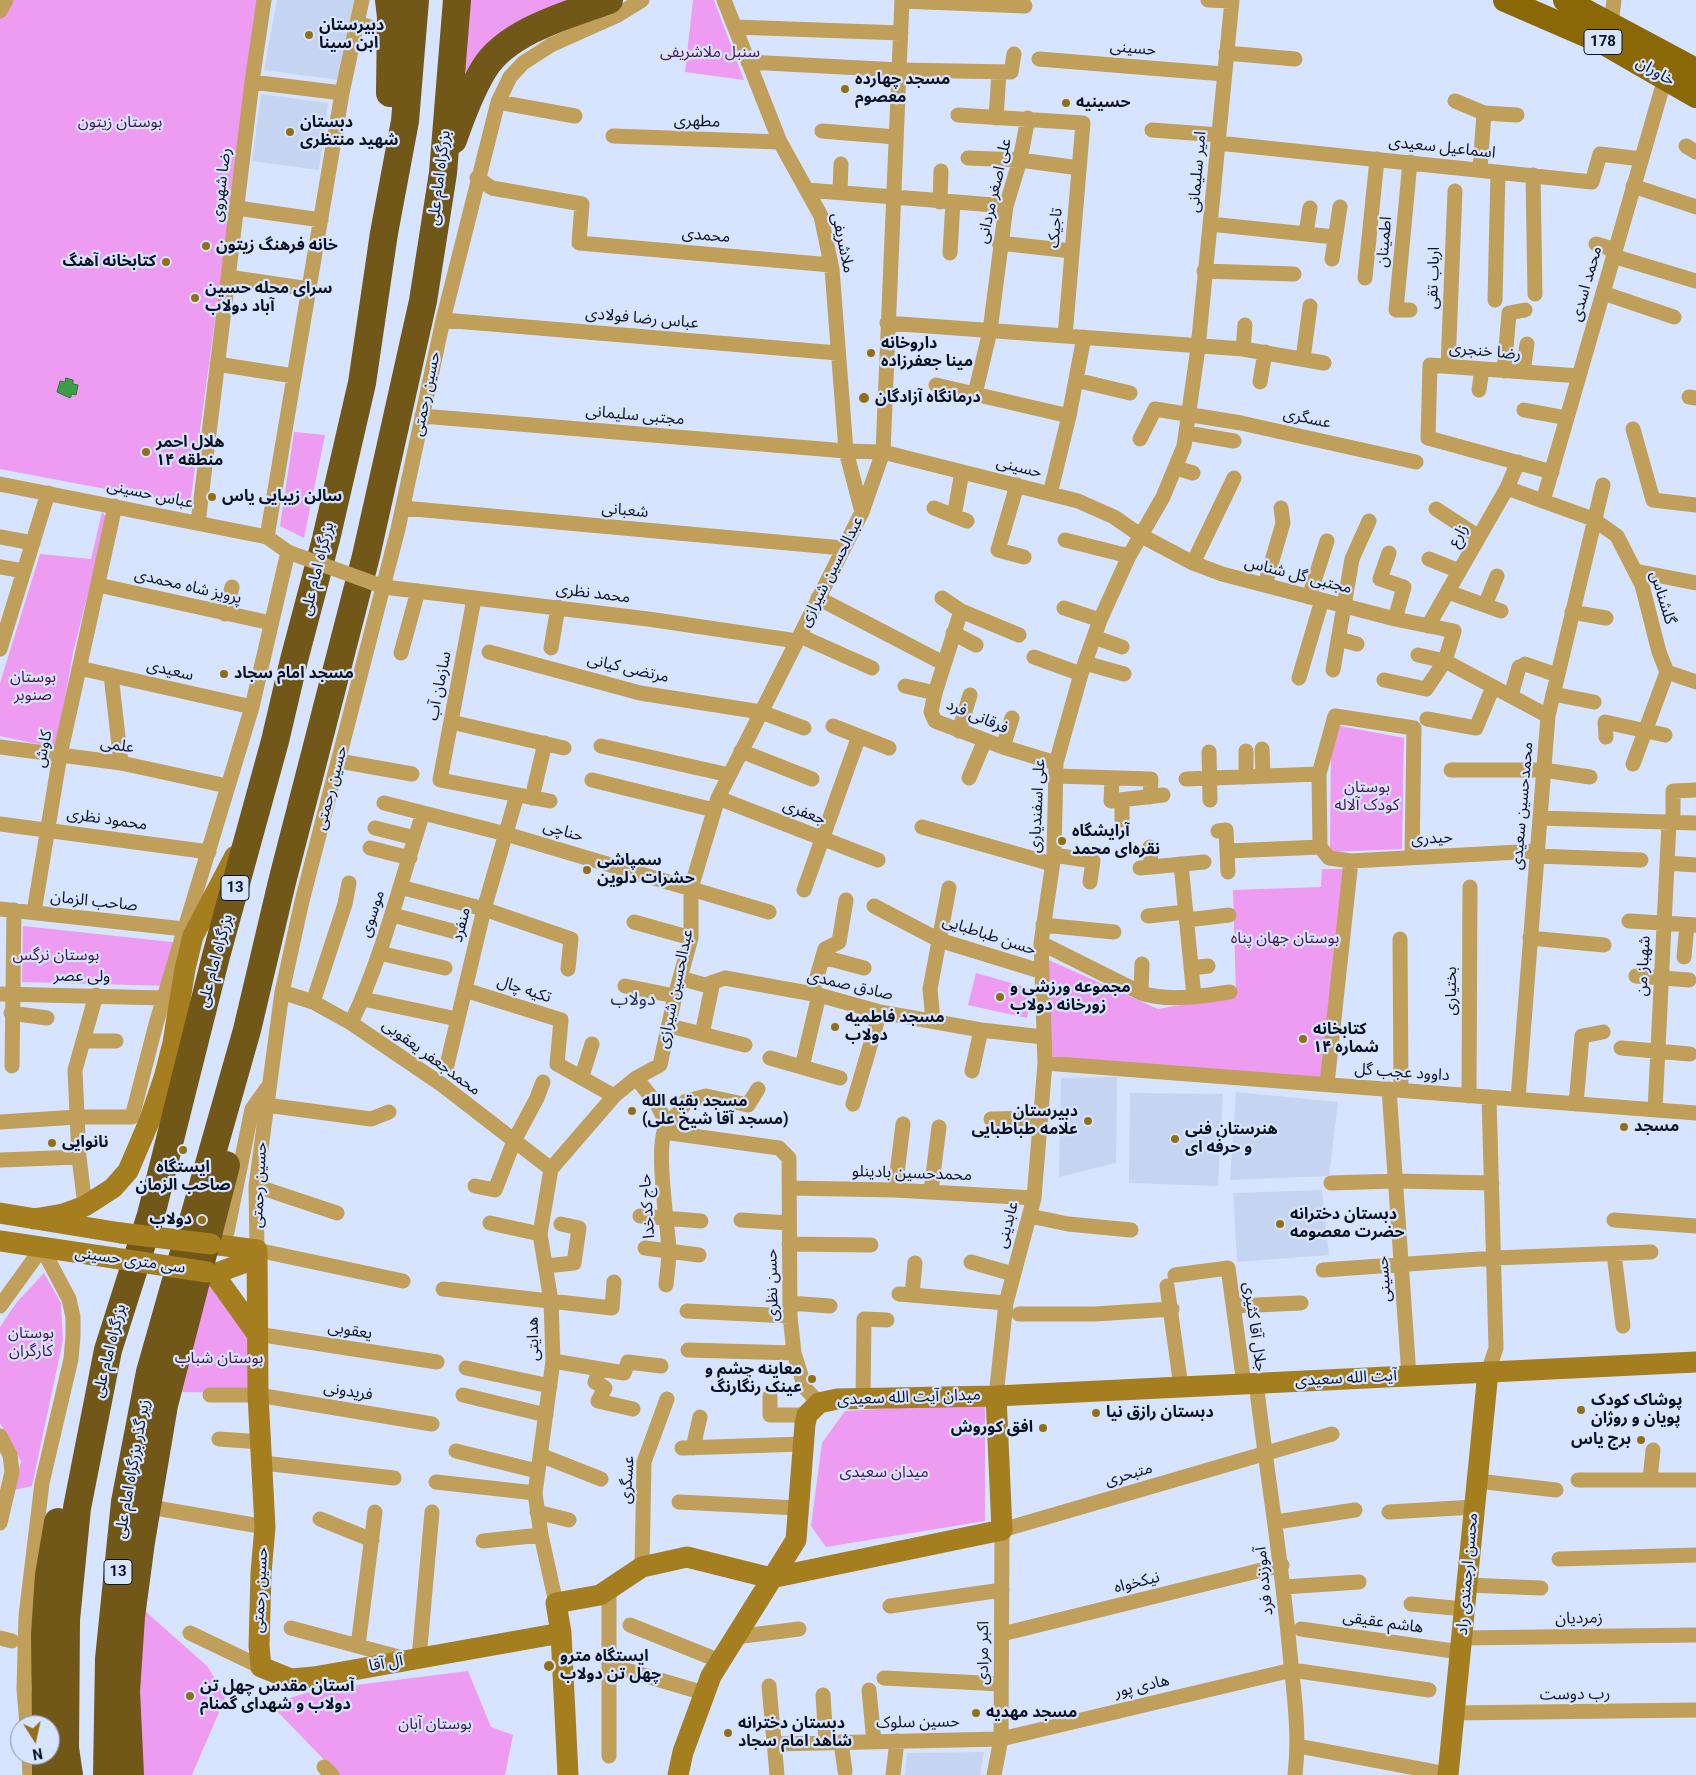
<!DOCTYPE html>
<meta charset="utf-8">
<style>
body{margin:0}
#map{position:relative;width:1696px;height:1775px;overflow:hidden;background:#d7e4ff;font-family:Roboto,sans-serif}
canvas{display:block}
.north{position:absolute;left:10px;top:1715px;width:50px;height:50px;box-sizing:border-box;background:#d7e4ff;border:1px solid #8590a6;border-radius:50%;rotate:170deg;font-size:14px;font-weight:700;line-height:20px;text-align:center;color:#0a1120}
.north::after{content:'';display:block;margin:auto;width:18px;height:22px;background:#926f15;clip-path:polygon(50% 0,100% 100%,50% 72%,0 100%)}
</style>
<div id="map">
<canvas width="1696" height="1775"></canvas>
<div class="north">N</div>
</div>
<script>
const context = document.querySelector('canvas').getContext('2d');
context.lineJoin = 'round';
function fillPath(path, color) { context.fillStyle = color; context.fill(path, 'evenodd'); }
function trace(path, color, width, dash) { context.strokeStyle = color; context.lineWidth = width; context.lineCap = dash ? 'butt' : 'round'; context.setLineDash(dash || []); context.stroke(path); }
function label(font, color, halo, rows, align = 'center') {
  context.font = font + ' Roboto,"Noto Sans Arabic",sans-serif'; context.lineWidth = 4.5; context.setLineDash([]); context.textBaseline = 'middle'; context.strokeStyle = halo; context.fillStyle = color; for (const [text, x, y, turn = 0] of rows) {
    context.save(); context.translate(x, y); context.rotate((+turn || 0) * Math.PI / 180); context.textAlign = isNaN(turn) ? turn : align; if (halo) context.strokeText(text, 0, 0); context.fillText(text, 0, 0); context.restore();
  }
}
fillPath(new Path2D(`
 M277,0h77l-15,80 -75,-10z
 M261,94l67,9 -9,67 -67,-9z
 M1117,1077l-1,86 -57,14 2,-99z
 M1236,1092l102,10 -9,74 -99,4z
 M1130,1093l93,1 -5,92 -89,-3z
 M1322,1190l7,65 -92,7 -4,-69z
 M984,1752l-4,23h-75l2,-22z`), '#c5d4f1');
fillPath(new Path2D(`
 M13,0h245l-68,505 -190,-36v-454z
 M469,0h116l-50,19 -73,99z
 M693,0h21l30,80 -59,-8z
 M294,432l31,3 -21,103 -24,-12z
 M102,512l5,6 -34,135 -17,95 -56,-12v-53l40,-129 51,5z
 M1340,726l64,12 -2,111 -72,3 1,-105z
 M1322,869h22l-23,209 -271,-20 -8,-101 116,52 78,-14 -3,-105 88,-3z
 M23,926l158,17 -13,43 -146,-4z
 M976,973l56,16 -5,29 -59,-13z
 M44,1273l17,30 2,37 -31,146 -18,4 7,-29 -21,-38v-96l17,-25z
 M209,1284l41,50 4,59 -78,-1z
 M985,1403v118l-159,26 -15,-21 11,-83 23,-32z
 M145,1611l62,55 19,30 -34,79h-55l-7,-43z
 M468,1671l23,56 22,8 -8,40h-166l-69,-71 46,-14z`), '#ed9cf1');
const water = new Path2D(`
 M66,378l7,2v4l5,1 -2,10 -4,-1 -2,4 -13,-6 3,-11 5,1z`);
fillPath(water, '#3e9d47');
trace(water, '#2e733b', 1);
trace(new Path2D(`
 M724,0l56,142 41,74 11,53 14,182 16,61
 M1208,0l24,1
 M902,1l123,5
 M0,11l6,-11
 M357,23l22,7
 M1611,24l3,-24
 M735,27l166,6
 M1226,53l69,6
 M1039,59l185,15
 M748,62l151,8 112,2 3,-18
 M252,82l90,11
 M1455,101l29,12 33,2
 M498,102l77,14
 M958,115l125,8 -18,213
 M996,118l3,-46
 M1152,130l67,5
 M822,131l74,6
 M613,136l167,6
 M1218,143l374,39 8,-28 41,5
 M1686,146l10,6
 M968,158l52,2 59,8
 M1410,162l-14,148h14
 M1480,170l4,-57
 M1533,175l2,119
 M477,178l15,10 90,16 -3,39 252,22
 M1633,186l63,21
 M807,190l199,16
 M840,193l1,-29
 M940,202l1,-31
 M237,208l84,12
 M1210,224l125,13
 M1306,233l4,-25
 M999,243l73,8
 M1596,244l19,6
 M950,253l3,-51
 M1613,256l83,25
 M1332,259l8,-52
 M1204,271l90,3
 M228,277l81,12
 M1365,278l12,-119
 M1603,293l71,24
 M1495,300l3,-128
 M443,320l395,33
 M887,323l356,26 81,14
 M1243,349l2,-24
 M1303,359l7,-53
 M217,364l77,12
 M1448,366l7,-175
 M1504,371l5,-58 16,-3
 M1523,372l4,-28
 M1076,380l54,13
 M1260,382l5,-30
 M936,385l133,31
 M1479,390l3,-21
 M975,394l15,-63 16,-125 14,-46 8,-42
 M1689,397l7,1
 M1524,410l43,8
 M422,416l424,35 37,1 195,49 36,16 26,18 53,28 29,11 173,45 59,12 -9,30 -19,28 -42,-9
 M1633,429l20,71 43,5
 M1187,433l47,8
 M1140,439l15,-30 86,14 175,39
 M1176,468l17,5
 M1552,472l-124,-34 2,-73 149,11
 M0,484l267,53 21,15 -36,155 -96,317 -24,93h-55l-77,5
 M1017,485l-19,65 26,7
 M1507,488l86,31 24,17 25,49 17,67 8,20
 M1050,494l19,-78 15,-79
 M1543,501l122,-423
 M403,508l440,40
 M934,508l33,13
 M1436,509l43,28
 M954,516l8,-44
 M198,523l54,-441 12,-82
 M0,537l33,6
 M267,537l75,-444 20,-93
 M1065,540l64,16
 M1389,553l-9,26 24,8 -9,32
 M1429,559l30,12
 M1193,563l41,-85
 M0,567l24,4
 M1635,571l61,12
 M98,585l173,38
 M1265,585l18,-62 -2,-15
 M384,587l264,32 149,22
 M1448,592l53,19
 M1309,597l18,-56
 M818,598l125,65
 M942,598l19,13 58,24
 M474,599l-34,181 110,21
 M1485,605l12,-29
 M1064,608l36,12
 M961,611l-26,82 -4,19 4,9 68,26 53,16
 M1572,612l34,6
 M225,614l7,-27
 M1428,626l79,-138 11,-26
 M953,633l23,12
 M800,636l72,32
 M1094,637l28,10
 M1339,639l18,5
 M551,648l7,-41
 M0,649l48,-156
 M489,652l151,41 121,19 43,16
 M401,653l17,-62
 M1418,655l27,6 103,55
 M1034,657l47,17
 M1085,663l39,11
 M1525,664l32,11
 M79,668l173,39
 M1333,670l19,-111 17,-38
 M1667,672l29,10
 M111,675l10,88
 M1299,678l23,-78
 M905,686l30,7
 M1553,694l41,8
 M1511,696l8,-29
 M1427,719l49,9 17,-41
 M451,722l113,26
 M833,726l56,22
 M959,731l11,-36
 M1606,737l-1,-15 60,13
 M601,746l128,29
 M0,747l121,16 106,23
 M1003,747l9,-29
 M1262,749l1,27
 M741,751l71,28
 M1246,751v26
 M1209,752l1,48
 M339,761l73,13
 M1633,764l34,-92
 M1451,770h93l46,7
 M1056,776l95,3 -1,18
 M969,778l16,-38
 M1112,779l-1,22 52,-6
 M1186,779l133,-5
 M592,780l122,30
 M532,798l13,-55
 M718,798l160,62
 M384,803l122,31 263,78
 M1540,818l156,5
 M1122,820v-20
 M1673,823v-32l23,-1
 M0,824l209,28
 M922,827l130,37
 M375,828l40,10
 M1218,831l8,-1 2,42
 M1150,847l1,20
 M370,848l40,10
 M1228,851l92,-4
 M1054,855l39,6 -3,21
 M1537,856l104,4
 M1412,857l2,-129 -79,-12 -16,58 1,73 9,11 22,3 186,-10
 M1667,863l29,2
 M1181,864l13,133
 M1140,868l64,-6
 M400,887l84,22 87,30 -3,30
 M804,890l55,-154
 M874,906l65,34 101,31
 M0,909l184,20
 M34,912l26,-157 55,-249
 M393,915l63,17
 M1148,916l38,-4
 M1187,920l42,-5
 M1629,921l67,4
 M634,922l57,16
 M1043,925l71,7
 M1530,938l74,7
 M1400,939l1,151
 M1041,943l100,50c29,9 59,3 89,-1
 M379,953l66,15
 M823,957l41,11
 M1684,957l3,-32
 M1191,968l17,-2
 M1636,976l53,4
 M680,978l25,7 20,-7 94,17 61,17 101,18 62,7
 M625,986l50,10
 M465,990l96,30 -4,44 57,32
 M282,992l31,10 38,21 90,61 110,85
 M1141,993l1,-29
 M0,994l164,4
 M812,994l13,-45 14,-7 7,-42
 M363,999l94,20
 M313,1002l32,-98 4,-21
 M11,1013l36,5
 M933,1020l-3,-31 19,-101
 M351,1023c32,-67 49,-140 72,-210
 M678,1028l67,17
 M702,1034l11,-52
 M83,1041h33
 M1621,1048l69,6
 M770,1058l70,20
 M1045,1063l651,50
 M447,1065l37,-156 33,-114
 M12,1066l2,-156
 M802,1067l17,-72
 M972,1071l9,-41
 M582,1076l10,-32
 M636,1078l21,26 14,29 108,15 10,10 1,158 4,37 11,35 14,15
 M1327,1084l24,-223
 M1389,1089l20,287
 M1469,1096l1,-209
 M1518,1099l30,-383 55,-231
 M853,1104l27,-92
 M1576,1104l6,-68 21,-4
 M266,1105l105,14 18,-7
 M1655,1110l14,-287
 M991,1119l50,-1
 M0,1160l79,-3
 M1331,1183l65,-2 96,2
 M256,1186l81,27
 M475,1186l20,4 19,-49 23,-43 6,-16
 M790,1188l105,2 139,8
 M895,1190l8,-66
 M931,1191l8,-64
 M85,1206l-6,-49 -4,-87 21,-75
 M640,1216l61,5
 M1030,1216l38,8 63,6
 M741,1220l48,3
 M1614,1220l82,6
 M490,1223l50,11
 M789,1244l82,1
 M215,1245l12,-13 25,-123 15,-21
 M645,1248l54,7
 M1614,1254l9,72
 M971,1262l42,12
 M546,1266l28,-3 5,-35 -18,-4
 M1323,1270l171,-12 157,-6
 M1175,1275l53,-7 16,116
 M403,1281l-146,-31 -1,-64 26,-194 20,-91 96,-372 45,-209 55,-218 12,-25 13,-14 28,-18 65,-29 26,-16
 M666,1285c1,-12 3,-23 3,-35 -1,-25 -15,-106 -2,-126 6,-9 12,-7 19,-23l20,-5 42,9 10,-16
 M1167,1286l14,101
 M443,1289l169,19 2,-26
 M899,1294l107,9
 M912,1295l3,-32
 M790,1303l40,3
 M0,1306l42,-58 27,51 4,18v19l-2,23 -29,124 -16,133 -2,73 3,36
 M1234,1306l67,-3
 M687,1311l103,5
 M1019,1314h76l77,-5
 M257,1334l180,28
 M688,1350l106,3
 M553,1361l71,12 4,-11 33,4
 M466,1368l84,18
 M599,1371l-4,11 10,6 -7,13 35,8
 M1488,1372l8,-24 -7,-251
 M1256,1383c11,91 26,180 34,271 4,41 10,80 5,121
 M210,1395h48l174,29
 M463,1395l83,20
 M770,1396v19h37
 M996,1396l10,-93 28,-105 11,-135 -4,-120 13,-88 2,-92 25,-89 19,-54 29,-64 34,-59 21,-51 14,-98 34,-348
 M863,1398l1,-79 23,1
 M0,1436l10,19 2,17 -12,51
 M219,1439l42,3
 M682,1448l121,-4
 M693,1448l7,-31
 M456,1451l81,20
 M540,1455l61,24
 M263,1463l131,15
 M1578,1480h118
 M1650,1480l3,-30
 M1477,1481l79,9
 M436,1482l99,11
 M679,1502l119,6
 M150,1507l115,20
 M537,1512l32,8
 M1389,1512l85,-5
 M320,1519l52,21
 M1276,1522l79,-12
 M483,1541l58,-6
 M1559,1559l137,-4
 M642,1567l2,-105 23,-63
 M1466,1585l75,3
 M1284,1587l75,-5
 M556,1603l-15,-68 -6,-42 18,-132 -2,-60 -11,-67 11,-65 63,-73 22,-18 24,-13 15,-69 16,-58v-50l27,-90 144,-286 21,-60 19,-452
 M1411,1604l53,5
 M890,1606l112,-16
 M630,1625l90,36
 M291,1628l115,31
 M1301,1629l159,23
 M190,1633l71,34
 M1002,1634l280,-69
 M735,1637l64,-8
 M0,1638l12,3
 M1462,1638l234,-3
 M358,1646l17,-134
 M419,1658l13,-146
 M609,1665l95,28
 M884,1678l117,6
 M769,1686l8,89
 M869,1690l5,52
 M823,1695l3,48
 M1454,1713l242,-3
 M841,1742l4,29
 M775,1744l226,-5 291,-69 137,20
 M1298,1746l150,28
 M29,1755l1,20
 M609,1756v-167
 M324,1767l8,8
 M893,1775l4,-34
 M994,1775l7,-36 1,-209 330,-96`), '#bf9f5a', 15);
trace(new Path2D(`
 M0,1213l121,20
 M34,1219l29,-5 22,-8 28,-18 15,-17 21,-49 15,-44 9,-35 12,-74 8,-33 42,-80
 M0,1241l114,17
 M211,1244l46,6 1,145 7,132 -4,46 -2,73 2,21 30,12 23,-2 247,-44
 M207,1272l7,2 43,-16
 M214,1274l43,60
 M568,1775l-7,-142 -5,-30 44,-8 42,-28 45,-10 84,21 231,-48 -6,-134
 M678,1775l5,-23 28,-76 85,-136 9,-116 2,-9 12,-12 18,-4 159,-3 700,-34
 M1448,1775l40,-403`), '#a47e1f', 21);
trace(new Path2D(`
 M1505,0l99,43 92,53
 M1565,0l131,70`), '#8b6806', 24);
trace(new Path2D(`
 M389,0l2,17 -1,76
 M453,140c8,-23 18,-50 31,-71 23,-38 86,-55 125,-69
 M46,1725l-1,-91 4,-59 9,-53
 M46,1755v20
 M69,1775l-4,-27 1,-128 11,-112 31,-158 43,-135 65,-259 59,-215 19,-81 32,-121 36,-156 22,-150 21,-112 10,-121
 M107,1775l2,-116 16,-157 25,-130 97,-342 35,-148 84,-326 57,-255 20,-128 14,-173
 M130,1775l-4,-84 5,-74 10,-75 23,-137 62,-240`), '#715718', 28);
trace(new Path2D(`
 M288,552l96,35`), '#bf9f5a', 15);
trace(new Path2D(`
 M121,1233l90,11
 M114,1258l93,14`), '#a47e1f', 21);
for (const [x, y, r, color] of [
 [309,35,5,"#926f15"],
 [845,89,5,"#926f15"],
 [1066,103,5,"#926f15"],
 [290,132,5,"#926f15"],
 [206,246,5,"#926f15"],
 [166,262,5,"#926f15"],
 [195,298,5,"#926f15"],
 [871,353,5,"#926f15"],
 [864,398,6,"#926f15"],
 [146,452,5,"#926f15"],
 [212,497,5,"#926f15"],
 [224,674,5,"#926f15"],
 [1062,841,5,"#926f15"],
 [587,870,5,"#926f15"],
 [1000,997,5,"#926f15"],
 [835,1027,5,"#926f15"],
 [1303,1039,5,"#926f15"],
 [632,1111,5,"#926f15"],
 [1088,1121,5,"#926f15"],
 [1624,1127,5,"#926f15"],
 [1175,1139,5,"#926f15"],
 [52,1143,5,"#926f15"],
 [183,1150,5,"#926f15"],
 [202,1220,5,"#926f15"],
 [1280,1224,5,"#926f15"],
 [812,1379,5,"#926f15"],
 [1581,1410,5,"#926f15"],
 [1096,1413,5,"#926f15"],
 [1043,1428,5,"#926f15"],
 [1641,1440,5,"#926f15"],
 [549,1666,6,"#926f15"],
 [190,1696,5,"#926f15"],
 [976,1713,5,"#926f15"],
 [728,1733,5,"#926f15"]
]) { const dot = new Path2D(); dot.arc(x, y, r, 0, 2 * Math.PI); context.fillStyle = color; context.fill(dot); trace(dot, '#d7e4ff', 2); }
for (const [x, y, w] of [
 [1603,42,38],
 [235,888,28],
 [118,1572,28]
]) { const box = new Path2D(); box.roundRect(x - w / 2, y - 12.5, w, 25, 4); context.fillStyle = '#d7e4ff'; context.fill(box); trace(box, '#0a1120', 1); }
label('bold 15px', '#0a1120', null, [
 ["178",1603,42],
 ["13",235,888],
 ["13",118,1572]
]);
label('bold 16px', '#0a1120', '#d7e4ff', [
 ["دبیرستان",319,26],
 ["ابن سینا",319,44],
 ["مسجد چهارده",855,80],
 ["معصوم",855,98],
 ["حسینیه",1076,103],
 ["دبستان",300,123],
 ["شهید منتظری",300,141],
 ["خانه فرهنگ زيتون",216,246],
 ["کتابخانه آهنگ",156,262,"right"],
 ["سرای محله حسین",205,289],
 ["آباد دولاب",205,307],
 ["داروخانه",881,344],
 ["مینا جعفرزاده",881,362],
 ["درمانگاه آزادگان",875,398],
 ["هلال احمر",156,443],
 ["منطقه ۱۴",156,461],
 ["سالن زیبایی یاس",222,497],
 ["مسجد امام سجاد",234,674],
 ["آرایشگاه",1072,832],
 ["نقره‌ای محمد",1072,850],
 ["سمپاشی",597,861],
 ["حشرات دلوین",597,879],
 ["مجموعه ورزشی و",1010,988],
 ["زورخانه دولاب",1010,1006],
 ["مسجد فاطمیه",845,1018],
 ["دولاب",845,1036],
 ["کتابخانه",1313,1030],
 ["شماره ۱۴",1313,1048],
 ["مسجد بقیه الله",642,1102],
 ["(مسجد آقا شیخ علی)",642,1120],
 ["دبیرستان",1078,1112,"right"],
 ["علامه طباطبایی",1078,1130,"right"],
 ["مسجد",1634,1127],
 ["هنرستان فنی",1185,1130],
 ["و حرفه ای",1185,1148],
 ["نانوایی",62,1143],
 ["ایستگاه",183,1168,"center"],
 ["صاحب الزمان",183,1186,"center"],
 ["دبستان دخترانه",1290,1215],
 ["حضرت معصومه",1290,1233],
 ["دولاب",192,1220,"right"],
 ["معاینه چشم و",802,1370,"right"],
 ["عینک رنگارنگ",802,1388,"right"],
 ["پوشاک کودک",1591,1401],
 ["پویان و روژان",1591,1419],
 ["دبستان رازق نیا",1106,1413],
 ["افق کوروش",1033,1428,"right"],
 ["برج یاس",1631,1440,"right"],
 ["ایستگاه مترو",560,1657],
 ["چهل تن دولاب",560,1675],
 ["آستان مقدس چهل تن",200,1687],
 ["دولاب و شهدای گمنام",200,1705],
 ["مسجد مهدیه",986,1713],
 ["دبستان دخترانه",738,1724],
 ["شاهد امام سجاد",738,1742]
], 'left');
label('16px', '#0a1120', '#d7e4ff', [
 ["حسینی",1133,49,5],
 ["خاوران",1655,72,30],
 ["مطهری",697,122,2],
 ["اسماعیل سعیدی",1442,148,6],
 ["امیر سلیمانی",1198,172,-85],
 ["بزرگراه امام علی",440,178,-83],
 ["رضا شهروی",222,185,-83],
 ["علی اصغر مردانی",995,191,-77],
 ["تاجیک",1056,228,-85],
 ["محمدی",706,236,5],
 ["اطمینان",1385,242,-85],
 ["ملاشریفی",842,243,78],
 ["ارباب تقی",1434,278,-88],
 ["محمد اسدی",1587,284,-74],
 ["عباس رضا فولادی",642,319,5],
 ["رضا خنجری",1485,352,5],
 ["حسین رحمتی",427,394,-78],
 ["مجتبی سلیمانی",635,416,5],
 ["عسگری",1307,419,12],
 ["حسینی",1019,468,14],
 ["عباس حسینی",150,495,12],
 ["شعبانی",625,511,5],
 ["زارع",1459,536,-60],
 ["بزرگراه امام علی",318,569,-76],
 ["عبدالحسین شیرازی",832,572,-63],
 ["مجتبی گل شناس",1298,576,14],
 ["پرویز شاه محمدی",188,587,13],
 ["محمد نظری",593,594,7],
 ["گلشناس",1662,598,73],
 ["مرتضی کیانی",628,669,13],
 ["سعیدی",170,671,13],
 ["سازمان آب",440,686,-79],
 ["فرقانی فرد",977,717,23],
 ["علمی",117,746,9],
 ["کاوش",44,749,-79],
 ["حسین رحمتی",332,788,-75],
 ["علی اسفندیاری",1038,806,-87],
 ["محمدحسین سعیدی",1523,806,-85],
 ["جعفری",804,813,21],
 ["محمود نظری",107,820,8],
 ["حناچی",563,832,16],
 ["حیدری",1432,839,-3],
 ["صاحب الزمان",94,902,6],
 ["موسوی",373,914,-72],
 ["منفرد",462,925,-76],
 ["حسن طباطبایی",989,936,18],
 ["بزرگراه امام علی",216,961,-75],
 ["شهباز من",1644,966,-87],
 ["ولی عصر",82,977,1],
 ["صادق صمدی",850,986,13],
 ["عبدالحسین شیرازی",676,989,-78],
 ["تکیه چال",524,990,18],
 ["بختیاری",1452,991,-90],
 ["محمدجعفر یعقوبی",431,1058,36],
 ["داوود عجب گل",1402,1073,4],
 ["محمدحسین بادینلو",912,1174,2],
 ["حسین رحمتی",260,1185,-87],
 ["حاج کدخدا",648,1206,-94],
 ["عابدینی",1008,1225,-75],
 ["سی متری حسینی",130,1261,8],
 ["حسینی",1385,1279,-94],
 ["حسن نظری",773,1285,-91],
 ["جلال آقا کثیری",1254,1327,82],
 ["یعقوبی",350,1331,9],
 ["هدایتی",534,1339,-91],
 ["بزرگراه امام علی",110,1351,-76],
 ["آیت الله سعیدی",1346,1379,-3],
 ["فریدونی",348,1392,9],
 ["میدان آیت الله سعیدی",909,1398,-2],
 ["زیر گذر بزرگراه امام علی",133,1469,-80],
 ["متبحری",1129,1475,-16],
 ["عسگری",628,1480,-86],
 ["محسن ارجمندی راد",1468,1574,-85],
 ["آموزنده فرد",1265,1581,-96],
 ["نیکخواه",1137,1583,-14],
 ["حسین رحمتی",261,1590,-87],
 ["زمردیان",1579,1619,-1],
 ["هاشم عقیقی",1383,1623,8],
 ["اکبر مرادی",984,1653,-90],
 ["آل آقا",386,1664,-10],
 ["هادی پور",1142,1687,-13],
 ["رب دوست",1575,1695,-1],
 ["حسین سلوک",918,1723,-1]
]);
label('16px', '#47134b', '#d7e4ff', [
 ["سنبل ملاشریفی",710,53],
 ["بوستان زیتون",120,123],
 ["بوستان",33,678],
 ["صنوبر",33,696],
 ["بوستان",1367,788],
 ["کودک آلاله",1367,806],
 ["بوستان جهان پناه",1285,939],
 ["بوستان نرگس",56,956],
 ["بوستان",31,1334],
 ["کارگران",31,1352],
 ["بوستان شباب",219,1359],
 ["میدان سعیدی",884,1473],
 ["بوستان آبان",435,1725]
]);
label('18px', '#223153', '#d7e4ff', [
 ["دولاب",633,1000]
]);
</script>
